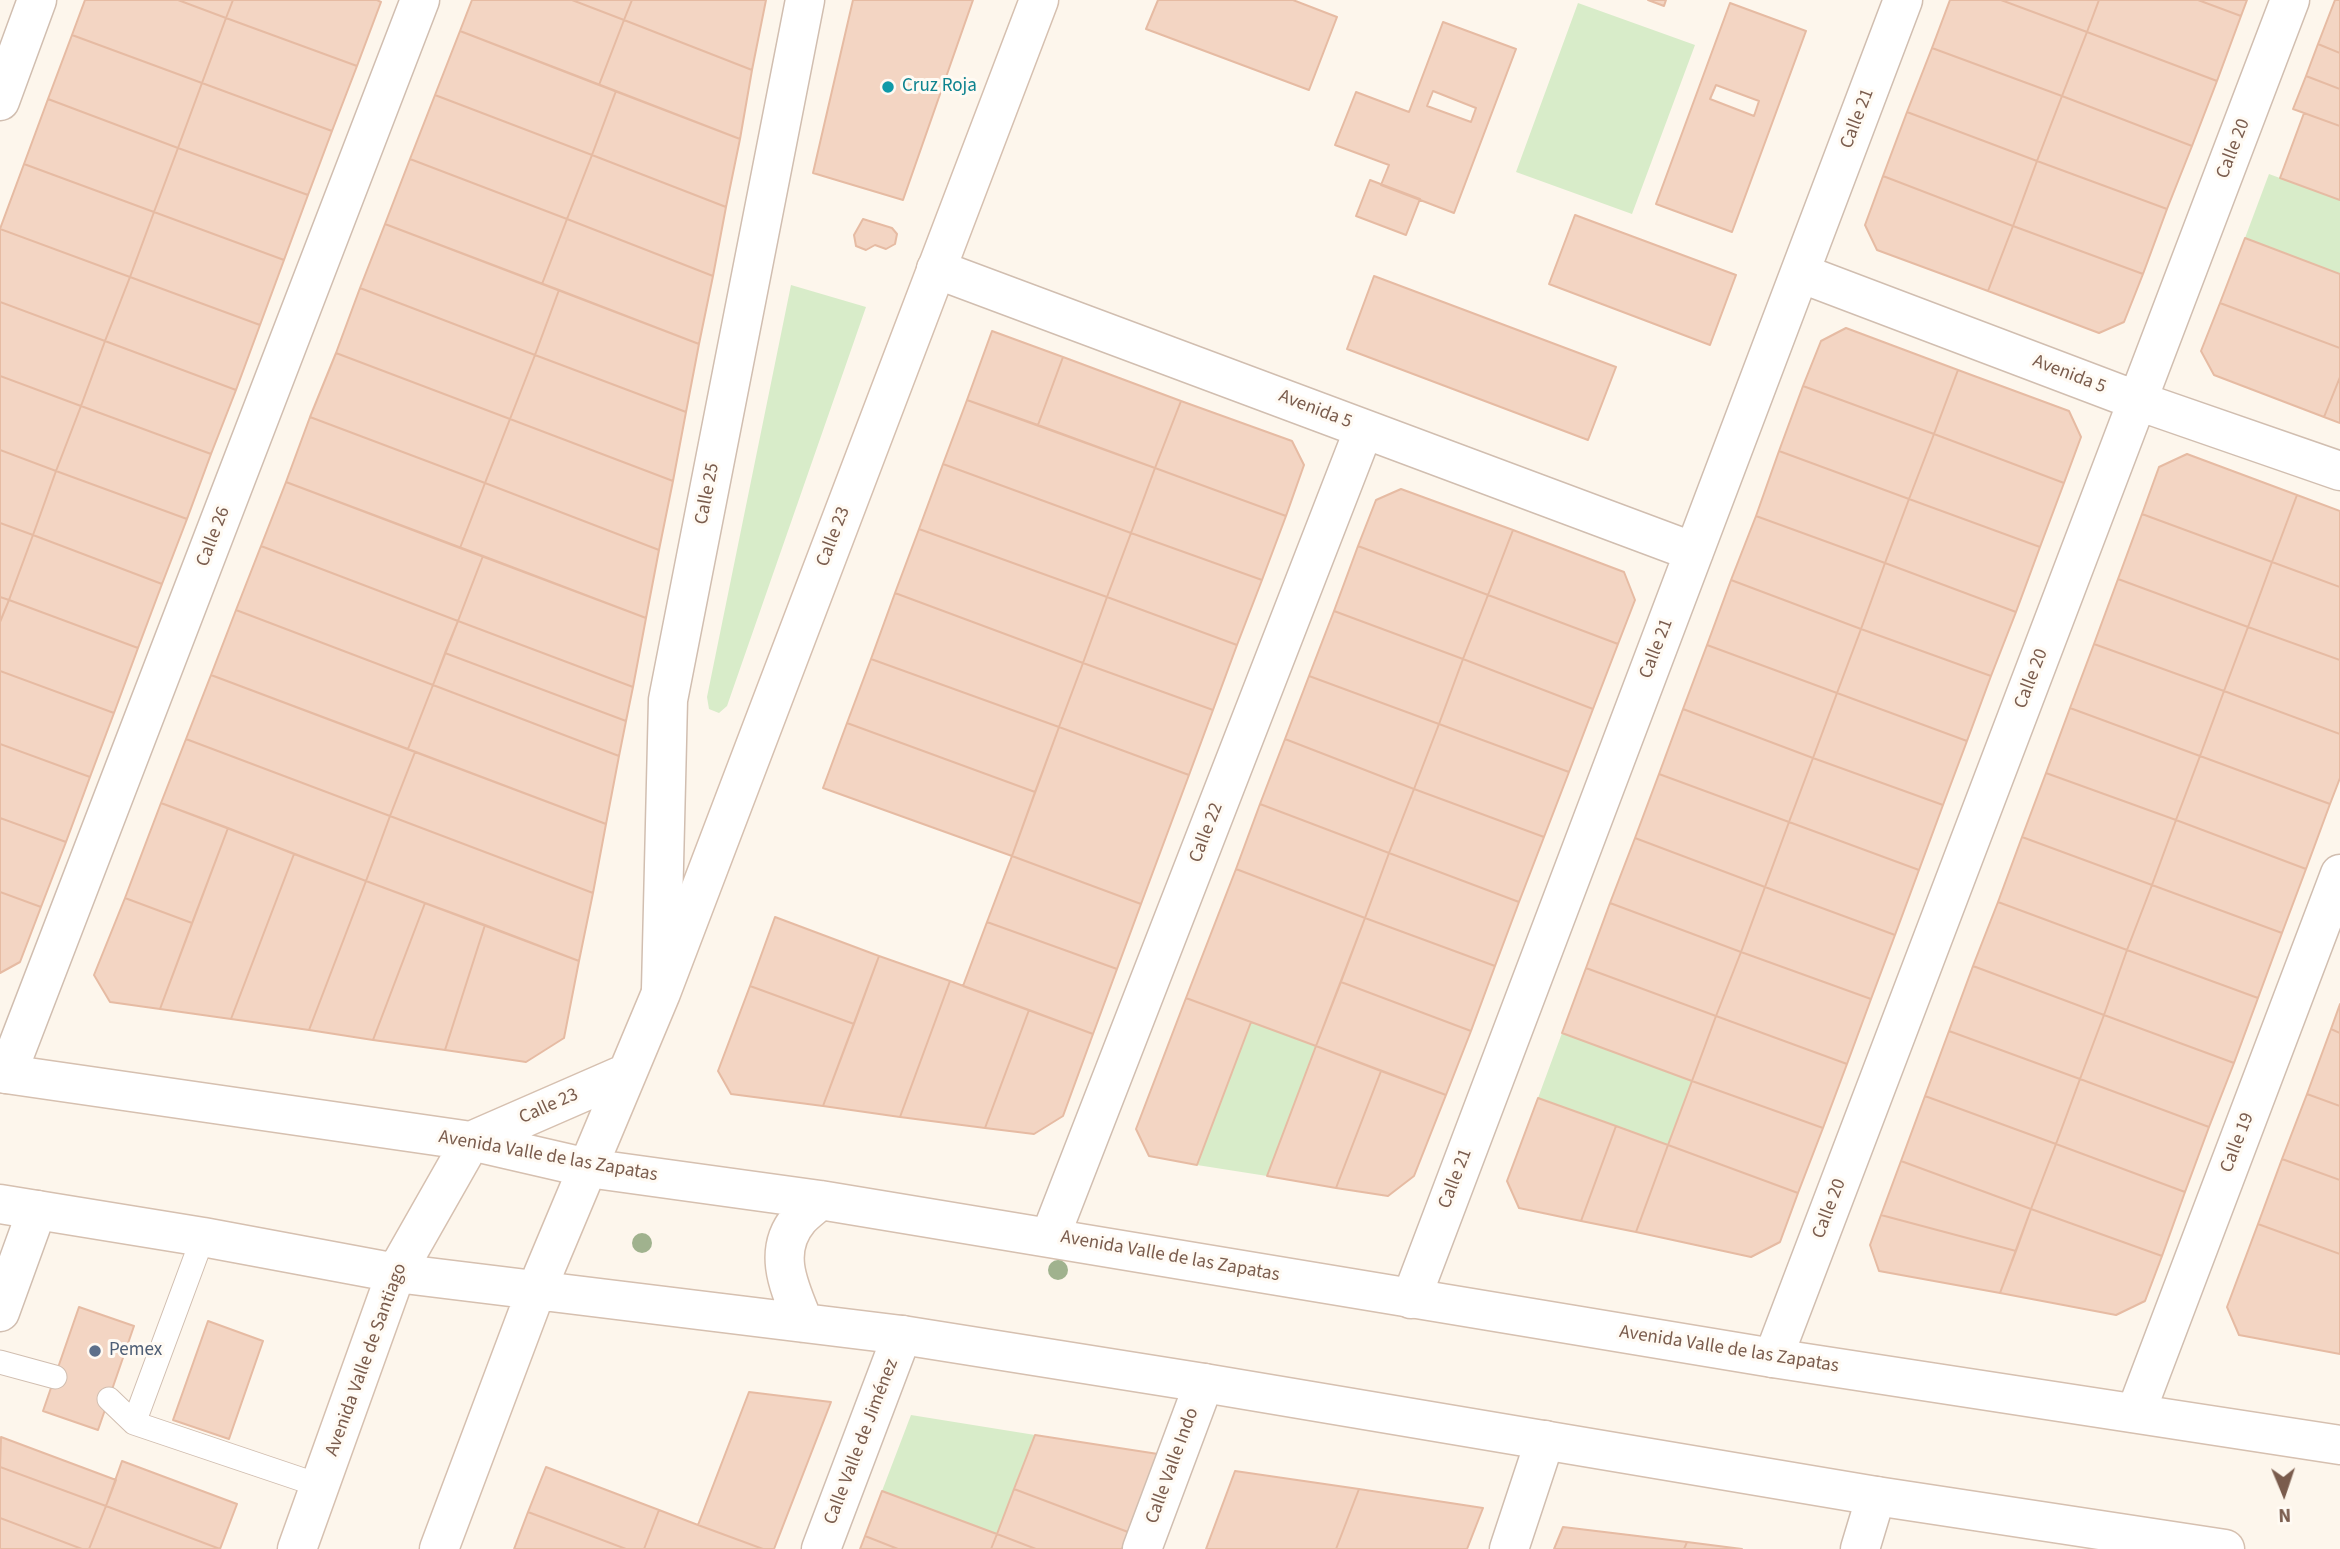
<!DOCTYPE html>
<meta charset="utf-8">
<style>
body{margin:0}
#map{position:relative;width:2340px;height:1549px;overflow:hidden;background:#fdf6ec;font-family:"Source Sans 3",sans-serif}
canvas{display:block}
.north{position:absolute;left:2249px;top:1458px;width:70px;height:70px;-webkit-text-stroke:5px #fffaf3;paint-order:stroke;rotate:178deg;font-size:19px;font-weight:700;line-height:28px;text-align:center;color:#7a5c4d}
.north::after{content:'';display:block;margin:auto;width:24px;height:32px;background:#7a5c4d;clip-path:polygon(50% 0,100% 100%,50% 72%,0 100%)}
</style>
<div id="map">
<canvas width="2340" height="1549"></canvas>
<div class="north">N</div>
</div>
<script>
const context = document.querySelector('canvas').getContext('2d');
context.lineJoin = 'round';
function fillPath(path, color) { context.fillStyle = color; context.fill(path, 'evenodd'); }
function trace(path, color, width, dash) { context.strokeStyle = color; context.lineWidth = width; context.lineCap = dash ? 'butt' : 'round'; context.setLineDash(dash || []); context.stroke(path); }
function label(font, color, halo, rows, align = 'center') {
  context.font = font + ' "Source Sans 3",sans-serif'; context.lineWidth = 6; context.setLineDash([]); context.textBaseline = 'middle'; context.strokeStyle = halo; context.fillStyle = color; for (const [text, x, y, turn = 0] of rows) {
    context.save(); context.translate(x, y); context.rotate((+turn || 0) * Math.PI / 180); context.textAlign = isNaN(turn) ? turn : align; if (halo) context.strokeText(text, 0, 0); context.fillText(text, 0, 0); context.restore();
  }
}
fillPath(new Path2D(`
 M1578,3l117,42 -63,169 -116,-42z
 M2269,174l71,26v74l-95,-36z
 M791,285l75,22 -139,399 -8,7 -10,-4 -2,-12z
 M1251,1022l65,24 -49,130 -70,-11z
 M1562,1033l130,48 -24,64 -130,-47z
 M911,1415l124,20 -38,99 -115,-43z`), '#d8ecc9');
const building = new Path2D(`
 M85,0h93l48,18 -24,65 -130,-48z
 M178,0h55l-7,18z
 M233,0h144l4,2 -24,64 -131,-48z
 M472,0h100l52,20 -25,65 -139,-54z
 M572,0h60l-8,20z
 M632,0h134l-14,70 -128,-50z
 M853,0h120l-70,200 -90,-27z
 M1158,0h135l44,17 -28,73 -163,-61z
 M1648,0h18l-2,6z
 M1950,0h51l86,32 -25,64 -130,-48z
 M2001,0h98l-12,32z
 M2099,0h99l43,16 -24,65 -130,-49z
 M2198,0h49l-6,16z
 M2335,0h5v53l-22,-9z
 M1730,3l76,28 -74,201 -76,-28zM1716,85l43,16 -5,15 -44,-17z
 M226,18l131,48 -25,65 -130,-48z
 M624,20l128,50 -12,69 -141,-54z
 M1443,22l73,27 -62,164 -73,-28 8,-20 -54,-20 21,-53 53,20zM1433,91l43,17 -5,14 -44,-16z
 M460,31l156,60 -24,64 -157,-60z
 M2087,32l130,49 -25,65 -130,-50z
 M72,35l130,48 -24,65 -130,-49z
 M2318,44l22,9v36l-34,-13z
 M1932,48l130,48 -25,65 -130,-49z
 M2306,76l34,13v37l-47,-17z
 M202,83l130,48 -24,64 -130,-47z
 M616,91l124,48 -14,68 -134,-52z
 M435,95l157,60 -25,64 -157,-60z
 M2062,96l130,50 -25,63 -130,-48z
 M48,99l130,49 -24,64 -130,-48z
 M1907,112l130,49 -24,65 -130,-50z
 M2304,113l36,13v74l-60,-22z
 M178,148l130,47 -24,65 -130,-48z
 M592,155l134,52 -13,69 -146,-57z
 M410,159l157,60 -25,65 -157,-60z
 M2037,161l130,48 -24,65 -130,-48z
 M24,164l130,48 -24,65 -130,-48z
 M1883,176l130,50 -25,65 -111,-41 -12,-25z
 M1370,180l50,19 -14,36 -50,-19z
 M154,212l130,48 -24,65 -130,-48z
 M1575,215l161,60 -26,70 -161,-61z
 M567,219l146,57 -14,68 -157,-60z
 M863,219l29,9 5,6 -2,10 -9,5 -11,-4 -9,5 -10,-4 -2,-11z
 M385,224l174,66 -24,65 -175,-67z
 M2013,226l130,48 -19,48 -25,11 -111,-42z
 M0,229l130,48 -25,64 -105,-39z
 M2245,238l95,36v74l-120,-45z
 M1374,276l242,91 -28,73 -241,-91z
 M130,277l130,48 -24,65 -131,-49z
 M360,288l175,67 -25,64 -174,-66z
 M559,290l140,54 -13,68 -151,-57z
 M0,302l105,39 -24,65 -81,-30z
 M2220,303l120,45v29l-16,40 -110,-42 -13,-24z
 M1846,328l112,42 -24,64 -131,-48 18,-45z
 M992,331l71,26 -25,68 -71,-25z
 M105,341l131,49 -25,64 -130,-48z
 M336,353l174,66 -25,64 -175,-66z
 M535,355l151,57 -13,69 -163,-62z
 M1063,357l118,44 -26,67 -117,-43z
 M1958,370l111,41 12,26 -17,46 -130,-49z
 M0,376l81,30 -25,65 -56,-21z
 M2340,377v46l-16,-6z
 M1803,386l131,48 -25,65 -130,-48z
 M967,400l188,68 -24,65 -188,-69z
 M1181,401l111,40 12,24 -18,51 -131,-48z
 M81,406l130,48 -24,65 -131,-48z
 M310,417l175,66 -25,65 -174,-66z
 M510,419l163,62 -14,69 -174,-67z
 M1934,434l130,49 -24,64 -131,-48z
 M0,450l56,21 -23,64 -33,-12z
 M1779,451l130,48 -24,64 -129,-47z
 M2187,454l110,41 -25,67 -130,-48 17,-47z
 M943,464l188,69 -24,64 -188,-68z
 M1155,468l131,48 -24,64 -131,-47z
 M56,471l131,48 -25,65 -129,-49z
 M286,482l197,74 -25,65 -197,-75z
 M485,483l174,67 -13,68 -186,-70z
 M1401,489l112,41 -25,65 -130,-49 18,-46z
 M2297,495l43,16v76l-68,-25z
 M1909,499l131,48 -24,65 -131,-49z
 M2142,514l130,48 -24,65 -130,-48z
 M1756,516l129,47 -24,66 -130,-49z
 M0,523l33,12 -24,65 -9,-3z
 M919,529l188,68 -24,66 -188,-70z
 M1513,530l111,42 11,28 -17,44 -130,-49z
 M1131,533l131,47 -25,65 -130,-48z
 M33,535l129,49 -24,64 -129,-48z
 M261,546l197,75 -25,64 -197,-75z
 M1358,546l130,49 -25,64 -129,-48z
 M483,556l163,62 -13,69 -175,-66z
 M2272,562l68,25v73l-92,-33z
 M1885,563l131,49 -25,64 -130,-47z
 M2118,579l130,48 -24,64 -130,-47z
 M1731,580l130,49 -24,64 -130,-48z
 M895,593l188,70 -24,64 -188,-68z
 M1488,595l130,49 -25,65 -130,-50z
 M0,597l9,3 -9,22z
 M1107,597l130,48 -24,65 -130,-47z
 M9,600l129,48 -24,65 -114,-42v-49z
 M236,610l197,75 -25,64 -197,-74z
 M1334,611l129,48 -24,65 -130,-48z
 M458,621l175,66 -7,34 -181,-68z
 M2248,627l92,33v74l-116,-43z
 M1861,629l130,47 -24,65 -130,-48z
 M2094,644l130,47 -24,65 -130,-48z
 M1707,645l130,48 -24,65 -130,-49z
 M445,653l181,68 -7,35 -186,-71z
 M871,659l188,68 -24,65 -188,-69z
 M1463,659l130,50 -24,63 -130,-48z
 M1083,663l130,47 -24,65 -130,-48z
 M0,671l114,42 -24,64 -90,-33z
 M211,675l204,77 -25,64 -204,-77z
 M1309,676l130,48 -25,65 -129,-50z
 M433,685l186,71 -13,68 -198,-75z
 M2224,691l116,43v44l-10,26 -130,-48z
 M1837,693l130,48 -24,64 -130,-47z
 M2070,708l130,48 -24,64 -130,-47z
 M1683,709l130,49 -24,64 -130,-48z
 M847,723l188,69 -23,64 -189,-68z
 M1439,724l130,48 -25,65 -130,-48z
 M1059,727l130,48 -48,129 -129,-48z
 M186,739l204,77 -24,65 -205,-78z
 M1285,739l129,50 -25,64 -129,-49z
 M0,744l90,33 -24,65 -66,-24z
 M415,752l191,72 -13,69 -203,-77z
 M2200,756l130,48 -24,65 -130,-49z
 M1813,758l130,47 -24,65 -130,-48z
 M2046,773l130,47 -24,65 -130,-48z
 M1659,774l130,48 -24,65 -130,-49z
 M1414,789l130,48 -25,65 -130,-49z
 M161,803l67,25 -36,95 -67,-25z
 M1260,804l129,49 -24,65 -129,-49z
 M390,816l203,77 -14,68 -213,-80z
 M0,818l66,24 -25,65 -41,-15z
 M2176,820l130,49 -24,64 -130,-48z
 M1789,822l130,48 -24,65 -130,-48z
 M228,828l66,26 -63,165 -71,-10z
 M2022,837l130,48 -25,65 -129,-48z
 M1635,838l130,49 -24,65 -131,-49z
 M1389,853l130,49 -24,64 -130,-48z
 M294,854l72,27 -57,149 -78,-11z
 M1012,856l129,48 -24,65 -130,-47z
 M1236,869l129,49 -49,128 -130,-48z
 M366,881l59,22 -52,137 -64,-10z
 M2152,885l130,48 -24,65 -131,-48z
 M1765,887l130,48 -24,64 -130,-47z
 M0,892l41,15 -21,55 -20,11z
 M125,898l67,25 -32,86 -50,-7 -16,-27z
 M1998,902l129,48 -23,65 -131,-49z
 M425,903l60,22 -40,125 -72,-10z
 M1610,903l131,49 -25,64 -130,-48z
 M775,917l104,39 -25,68 -104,-38z
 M1365,918l130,48 -24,65 -130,-49z
 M987,922l130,47 -24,65 -130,-48z
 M485,925l94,36 -15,77 -38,24 -81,-12z
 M2127,950l131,48 -24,65 -130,-48z
 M1741,952l130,47 -24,65 -131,-48z
 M879,956l71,25 -50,136 -77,-11z
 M1973,966l131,49 -24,64 -131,-48z
 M1586,968l130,48 -24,65 -130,-48z
 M950,981l79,29 -44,118 -85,-11z
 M1341,982l130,49 -25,64 -130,-49z
 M750,986l104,38 -31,82 -92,-12 -13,-23z
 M1186,998l65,24 -54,143 -48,-9 -13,-27z
 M2340,1004v29l-9,-4z
 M1029,1010l64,24 -30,82 -29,18 -49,-6z
 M2104,1015l130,48 -25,64 -129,-48z
 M1716,1016l131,48 -24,64 -131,-47z
 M2331,1029l9,4v73l-33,-12z
 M1949,1031l131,48 -24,65 -131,-48z
 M1316,1046l65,25 -45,117 -69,-12z
 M1381,1071l65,24 -32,81 -26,20 -52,-8z
 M2080,1079l129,48 -24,65 -129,-48z
 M1692,1081l131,47 -25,65 -130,-48z
 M2307,1094l33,12v74l-58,-21z
 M1925,1096l131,48 -25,65 -130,-48z
 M1538,1098l78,28 -35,95 -62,-13 -12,-27z
 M1616,1126l52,19 -32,87 -55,-11z
 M2056,1144l129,48 -23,64 -131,-47z
 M1668,1145l130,48 -18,49 -29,15 -115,-25z
 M2282,1159l58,21v74l-82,-30z
 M1901,1161l130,48 -15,42 -135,-36z
 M2031,1209l131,47 -17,45 -29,14 -116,-22z
 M1881,1215l135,36 -16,42 -121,-22 -9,-26z
 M2258,1224l82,30v100l-101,-19 -12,-28z
 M79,1307l55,19 -36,104 -55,-19z
 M208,1321l55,20 -34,98 -56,-19z
 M749,1392l82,10 -57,147h-11l-65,-24z
 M1035,1435l123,19 -30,78 -114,-43z
 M1,1437l115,43 -10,26 -106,-39z
 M122,1461l115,43 -17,45 -114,-43z
 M0,1467l106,39 -17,43h-7l-82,-31z
 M546,1467l113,43 -15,39h-18l-98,-37z
 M1235,1471l124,18 -23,60h-130z
 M1014,1489l114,43 -6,17h-86l-39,-15z
 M1359,1489l124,19 -16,41h-131z
 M882,1491l115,43 -6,15h-93l-33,-13z
 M106,1506l114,43h-131z
 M659,1510l39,15 65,24h-119z
 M528,1512l98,37h-112z
 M0,1518l82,31h-82z
 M1563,1527l124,15 -3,7h-130z
 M997,1534l39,15h-45z
 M865,1536l33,13h-38z
 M1687,1542l55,7h-58z`);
fillPath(building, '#f3d5c3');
trace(building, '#e6bba3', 2);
const lane = new Path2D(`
 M0,1362l55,15
 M109,1399l25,24 69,-186
 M134,1423l187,63`);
const street = new Path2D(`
 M0,101l37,-101
 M936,269l758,283
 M1800,273l338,128 202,70
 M661,989l7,-289 137,-700
 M7,1074l413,-1074
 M1050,1237l314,-808
 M1411,1299l492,-1299
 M0,1312l37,-102
 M1773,1358l517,-1358
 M2136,1412l204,-538
 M821,1549l81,-214
 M1142,1549l62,-166
 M1509,1549l36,-109
 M1860,1549l16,-53`);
const secondary = new Path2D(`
 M0,1073l471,68 117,27 232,32 953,158 567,87
 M0,1204l203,33 193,36 506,62 302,48 672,113 349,53
 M804,1323c-14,-34 -33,-71 -5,-104 6,-7 15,-13 21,-19
 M297,1549l99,-276 75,-132 156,-68
 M439,1549l97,-258 125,-298 378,-993`);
trace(lane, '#d1beb0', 25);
trace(street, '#d1beb0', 41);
trace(secondary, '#d6c0b0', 41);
trace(lane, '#fff', 23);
trace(street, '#fff', 38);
trace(secondary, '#fff', 38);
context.fillStyle = '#a0b28e';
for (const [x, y] of [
 [642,1243],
 [1058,1270]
]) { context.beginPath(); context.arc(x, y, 10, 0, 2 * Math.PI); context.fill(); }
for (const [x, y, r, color] of [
 [888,87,7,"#0f9aa8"],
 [95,1351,7,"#5c6f8a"]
]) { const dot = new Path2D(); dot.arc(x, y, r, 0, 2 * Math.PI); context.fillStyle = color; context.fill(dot); trace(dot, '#fffaf3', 2.5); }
label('19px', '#0d838f', '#fffaf3', [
 ["Cruz Roja",902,87]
], 'left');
label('19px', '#7a5c4d', '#fffaf3', [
 ["Calle 21",1858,119,-69],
 ["Calle 20",2234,149,-69],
 ["Avenida 5",2069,375,21],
 ["Avenida 5",1315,410,21],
 ["Calle 25",708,494,-79],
 ["Calle 26",214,537,-69],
 ["Calle 23",834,537,-69],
 ["Calle 21",1657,649,-69],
 ["Calle 20",2032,679,-69],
 ["Calle 22",1207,833,-69],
 ["Calle 23",549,1107,-24],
 ["Calle 19",2238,1143,-69],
 ["Avenida Valle de las Zapatas",548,1157,10],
 ["Calle 21",1456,1179,-69],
 ["Calle 20",1830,1209,-69],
 ["Avenida Valle de las Zapatas",1170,1257,10],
 ["Avenida Valle de las Zapatas",1729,1350,9],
 ["Avenida Valle de Santiago",367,1360,-70],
 ["Calle Valle de Jiménez",862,1442,-69],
 ["Calle Valle Indo",1173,1466,-70]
]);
label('19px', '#4e5e75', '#fffaf3', [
 ["Pemex",109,1351]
], 'left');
</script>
